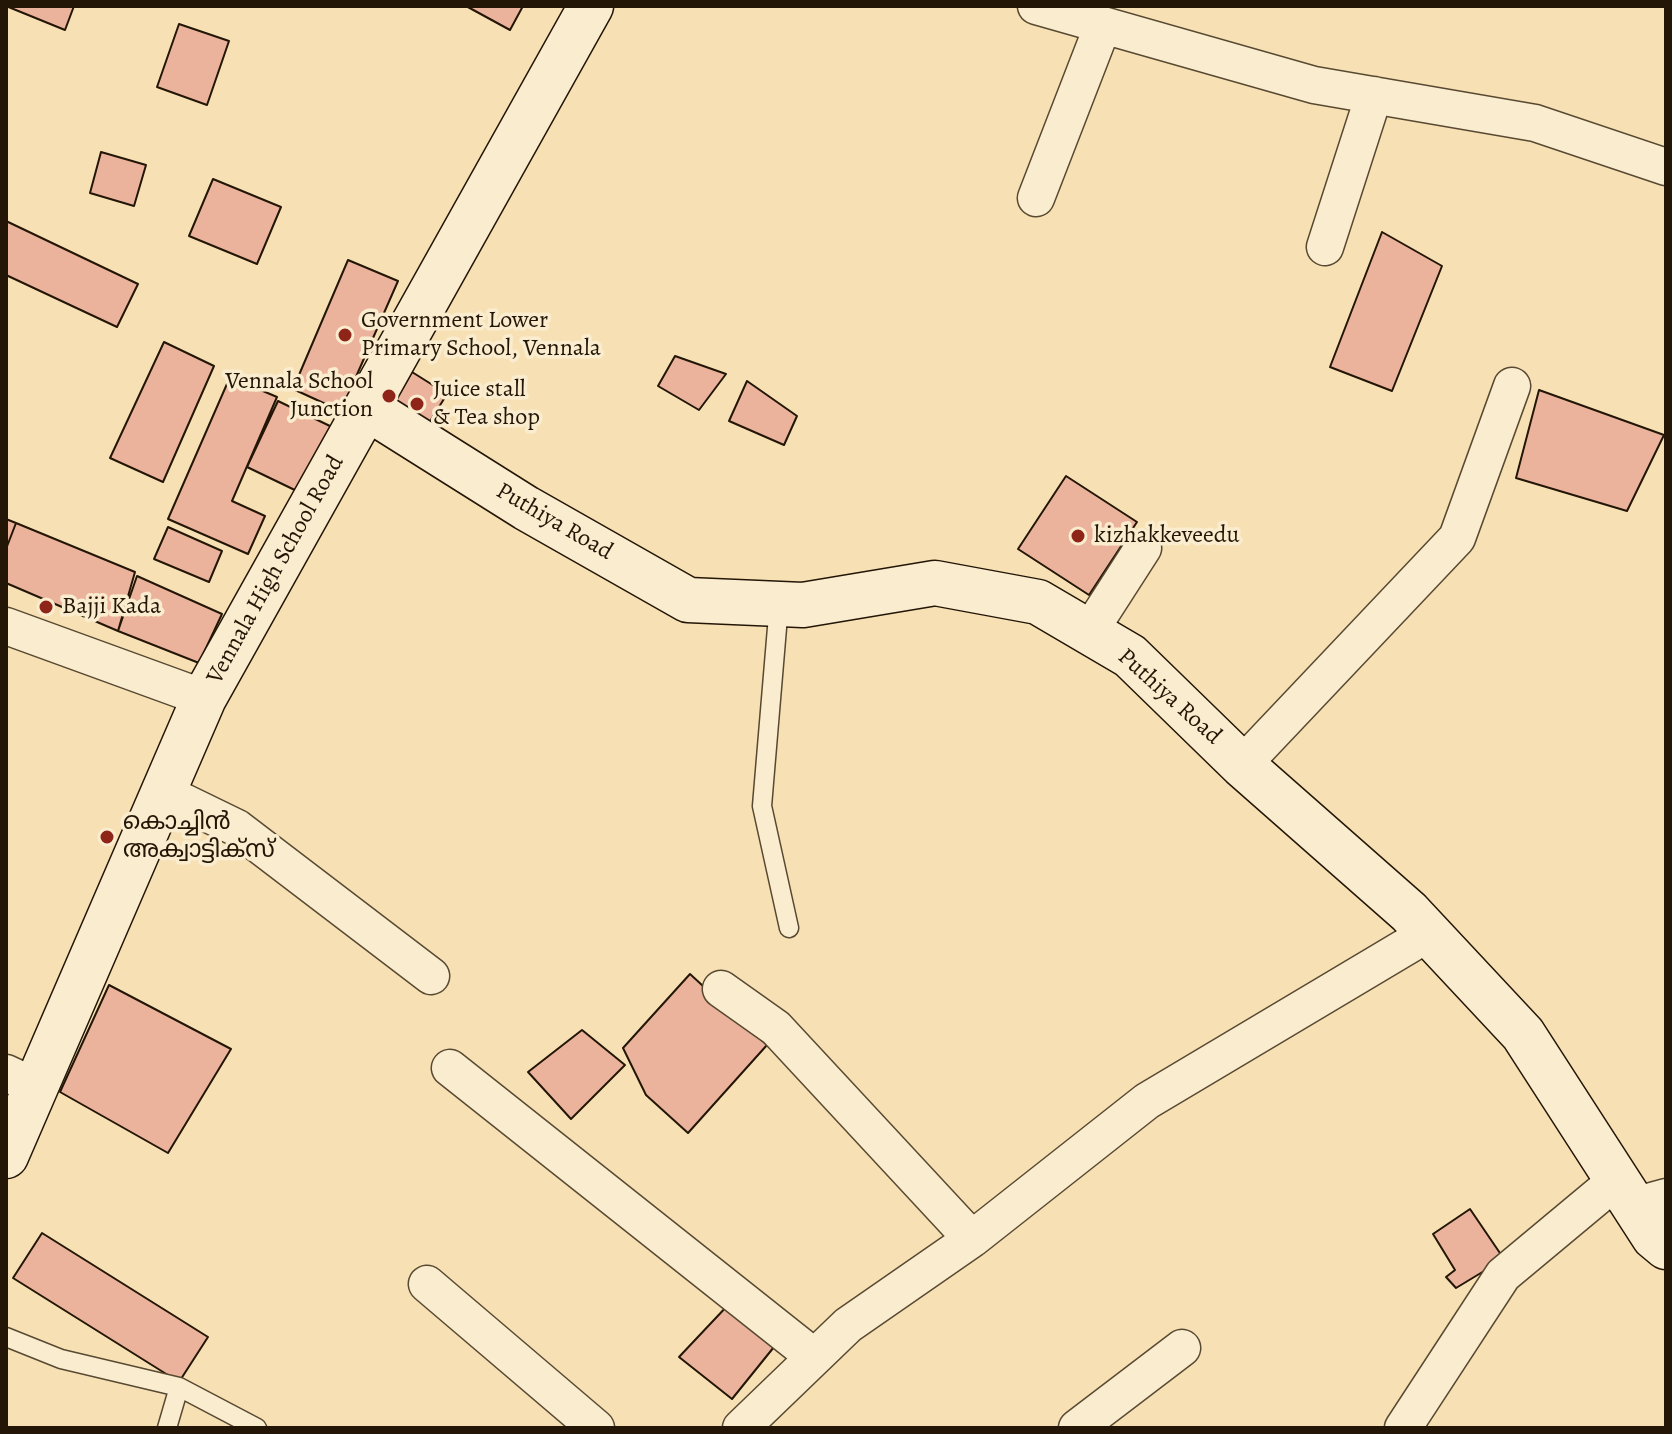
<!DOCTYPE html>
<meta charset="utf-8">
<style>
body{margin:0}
#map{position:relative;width:1672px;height:1434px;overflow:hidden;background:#f7e1b4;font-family:Alegreya,serif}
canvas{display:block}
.frame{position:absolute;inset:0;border:8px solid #231607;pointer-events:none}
</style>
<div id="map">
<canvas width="1672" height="1434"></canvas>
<div class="frame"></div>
</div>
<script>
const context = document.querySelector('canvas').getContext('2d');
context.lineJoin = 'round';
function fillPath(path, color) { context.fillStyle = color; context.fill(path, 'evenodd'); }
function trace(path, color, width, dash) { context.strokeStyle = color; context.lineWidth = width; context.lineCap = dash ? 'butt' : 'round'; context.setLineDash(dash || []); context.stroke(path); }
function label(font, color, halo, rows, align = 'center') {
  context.font = font + ' Alegreya,"Noto Sans Malayalam",serif'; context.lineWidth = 7; context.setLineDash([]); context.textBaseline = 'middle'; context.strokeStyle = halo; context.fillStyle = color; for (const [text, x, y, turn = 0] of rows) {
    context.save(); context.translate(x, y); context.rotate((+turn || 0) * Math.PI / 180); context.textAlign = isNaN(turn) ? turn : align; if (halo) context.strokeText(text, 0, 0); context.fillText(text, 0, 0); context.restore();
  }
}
const building = new Path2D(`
 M6,6h68l-9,24z
 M466,6h57l-13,24z
 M179,24l50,17 -22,64 -50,-18z
 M101,152l45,13 -12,41 -44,-13z
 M213,179l68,28 -24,57 -68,-28z
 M6,221l132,63 -21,43 -111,-52z
 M1382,232l60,34 -50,125 -62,-24z
 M348,260l50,21 -57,130 -48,-22z
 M164,342l50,24 -51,116 -53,-24z
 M675,356l51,18 -27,36 -41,-24z
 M412,372l35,22 -26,42 -33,-23z
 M230,377l47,20 -45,104 33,15 -17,38 -80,-35z
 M747,381l50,35 -13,29 -55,-24z
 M1539,390l125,45 -37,76 -111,-33z
 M278,401l54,26 -31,66 -54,-26z
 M1066,476l71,46 -48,73 -71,-46z
 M6,519l10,4 -10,26z
 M16,523l119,49 -17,59 -112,-48v-34z
 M168,527l54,24 -13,31 -55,-23z
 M137,576l85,38 -23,49 -81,-32z
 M690,974l77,71 -79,88 -42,-38 -23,-47z
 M109,985l122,64 -63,104 -108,-61z
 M582,1030l43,35 -54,54 -43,-47z
 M1470,1209l34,50 -48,29 -10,-11 9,-7 -22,-36z
 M42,1233l166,104 -29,45 -166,-104z
 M729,1304l49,38 -46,57 -53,-42z`);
fillPath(building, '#ebb39b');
trace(building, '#231607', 2);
const lane = new Path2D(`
 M779,604l-17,202 27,122
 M6,1337l55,22 118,28 -12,41
 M179,1387l78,41`);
const street = new Path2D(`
 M1036,6l278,79 221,38 131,44
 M1036,198l67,-173
 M1325,247l49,-152
 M6,626l198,72
 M1089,632l54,-84
 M1242,765l215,-227 55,-152
 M163,792l74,36 194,148
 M721,989l55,39 196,211
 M450,1068l363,288
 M6,1073l30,14
 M1633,1206l33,-9
 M427,1284l169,144
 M741,1428l107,-103 124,-86 175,-138 282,-168
 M1077,1428l105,-80
 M1403,1428l100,-153 114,-95`);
const secondary = new Path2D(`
 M367,408l159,100 162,92 115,5 132,-22 103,19 92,54 112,109 167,147 114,122 131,203 12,10
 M6,1156l198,-458 387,-692`);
trace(lane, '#584932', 21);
trace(street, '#584932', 39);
trace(secondary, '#231607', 47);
trace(lane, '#faecce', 18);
trace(street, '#faecce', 36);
trace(secondary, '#faecce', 44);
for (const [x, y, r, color] of [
 [345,335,8,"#8f2418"],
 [389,396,8,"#8f2418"],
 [417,404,8,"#8f2418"],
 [1078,536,8,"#8f2418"],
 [46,607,8,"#8f2418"],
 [107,837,8,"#8f2418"]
]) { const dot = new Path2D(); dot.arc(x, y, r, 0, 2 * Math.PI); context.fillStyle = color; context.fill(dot); trace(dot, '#faecce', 3); }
label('24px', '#231607', '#faecce', [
 ["Government Lower",361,321],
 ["Primary School, Vennala",361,349],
 ["Vennala School",373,382,"right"],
 ["Junction",373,410,"right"],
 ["Juice stall",433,390],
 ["& Tea shop",433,418],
 ["kizhakkeveedu",1094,536],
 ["Bajji Kada",62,607],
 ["കൊച്ചിൻ",123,823],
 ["അക്വാട്ടിക്സ്",123,851]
], 'left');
label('24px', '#231607', '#faecce', [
 ["Puthiya Road",554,522,30],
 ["Vennala High School Road",276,570,-61],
 ["Puthiya Road",1169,697,42]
]);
</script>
